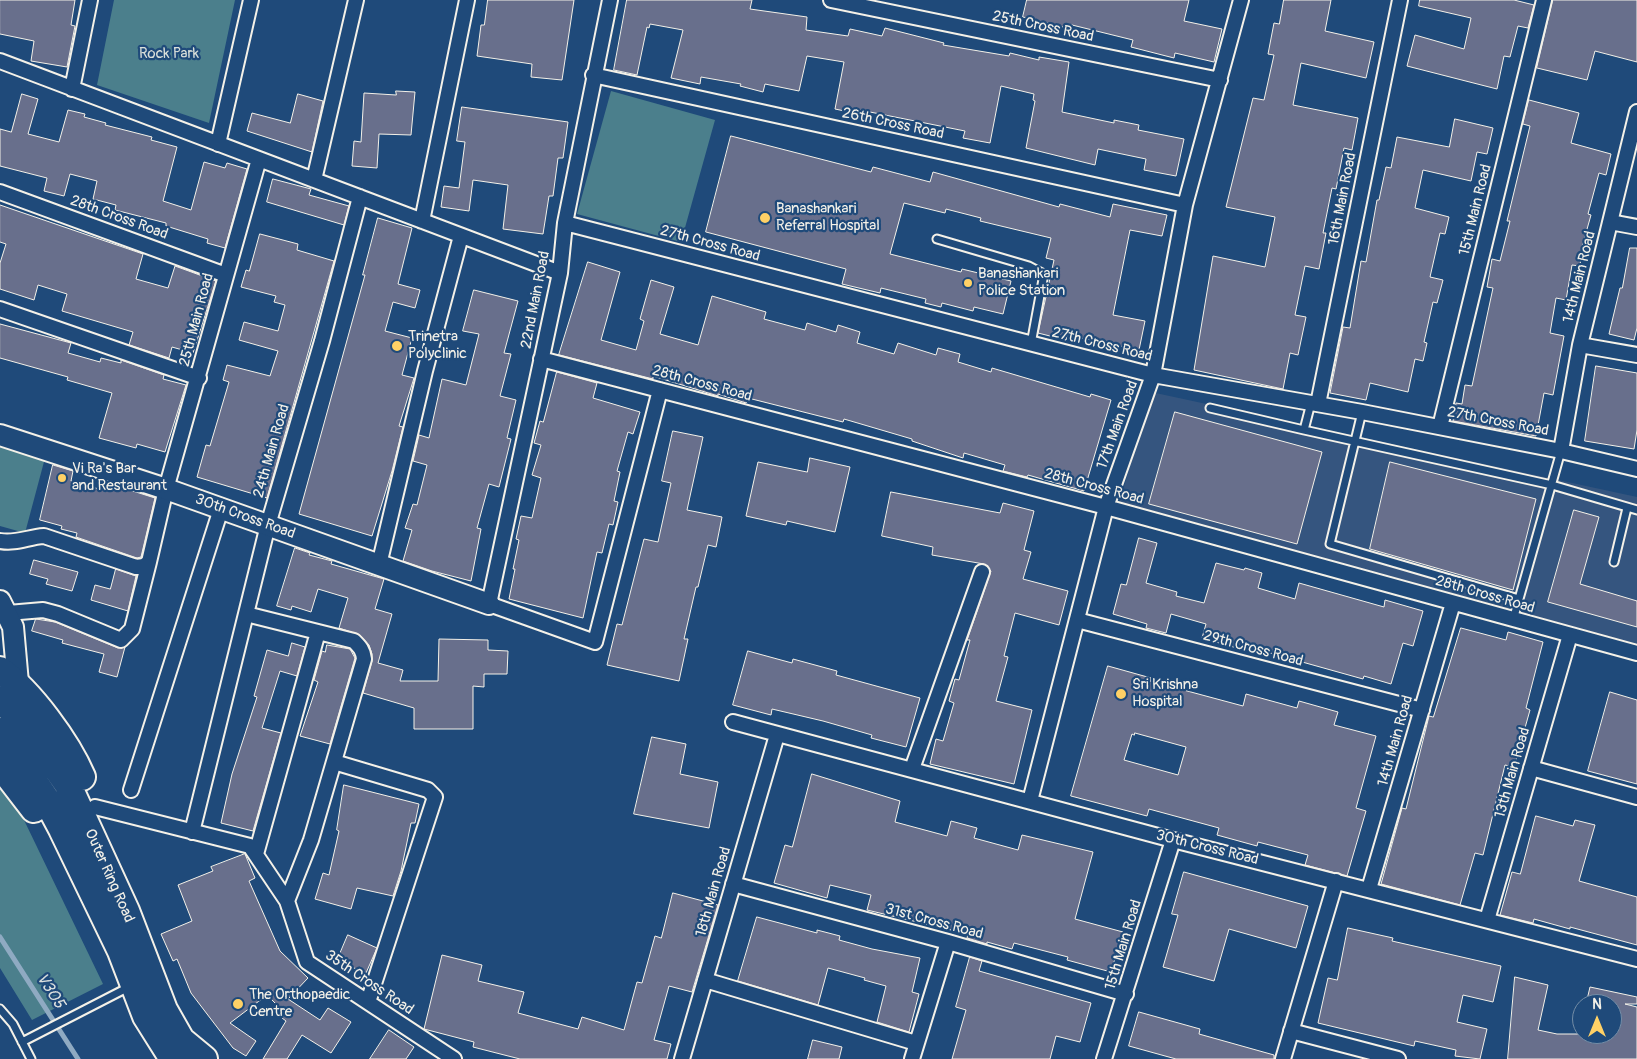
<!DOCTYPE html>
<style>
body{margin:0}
#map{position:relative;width:1637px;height:1059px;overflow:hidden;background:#1f4a7a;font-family:Pangolin,sans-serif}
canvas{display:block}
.north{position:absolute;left:1572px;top:994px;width:50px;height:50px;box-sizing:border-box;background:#1f4a7a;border:1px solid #748da6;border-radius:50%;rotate:0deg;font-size:14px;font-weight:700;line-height:20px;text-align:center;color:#f4f1e8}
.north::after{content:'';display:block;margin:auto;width:18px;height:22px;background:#ffd166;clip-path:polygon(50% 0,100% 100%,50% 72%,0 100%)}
</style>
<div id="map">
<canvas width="1637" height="1059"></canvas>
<div class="north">N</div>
</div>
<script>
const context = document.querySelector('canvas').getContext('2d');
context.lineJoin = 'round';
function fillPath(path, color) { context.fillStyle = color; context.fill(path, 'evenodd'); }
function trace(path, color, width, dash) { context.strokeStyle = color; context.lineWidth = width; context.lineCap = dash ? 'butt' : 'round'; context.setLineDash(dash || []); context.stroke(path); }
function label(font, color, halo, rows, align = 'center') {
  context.font = font + ' Pangolin,sans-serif'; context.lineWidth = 4.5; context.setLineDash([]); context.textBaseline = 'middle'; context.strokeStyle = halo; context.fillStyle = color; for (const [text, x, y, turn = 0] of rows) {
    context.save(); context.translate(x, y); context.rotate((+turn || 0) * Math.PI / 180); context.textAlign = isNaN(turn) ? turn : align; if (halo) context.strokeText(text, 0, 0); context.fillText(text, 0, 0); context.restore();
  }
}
fillPath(new Path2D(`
 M1151,392l486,105v148l-518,-141z`), '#35557f');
fillPath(new Path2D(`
 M114,0h121l-26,123 -112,-38z
 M611,91l104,29 -34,122 -104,-28z
 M0,442l45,16 -20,75 -25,-7z
 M0,784l24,36 79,164 -71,36 -32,-52z`), '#4b7f8c');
trace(new Path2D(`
 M0,937l78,122`), '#8faac2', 5);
const building = new Path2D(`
 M0,0h75l-4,25 4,1 -8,41 -36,-6 3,-20 -34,-7z
 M488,0h86l-12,80 -31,-3 1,-13 -55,-8 4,-31h3z
 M627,0h125l-2,9 57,8 -1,13 42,6 2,-7 32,7 3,-8 59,15 -1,2 66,11 1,-3 29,7v-3l30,5 -7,50 52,11v-3l25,5 -1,5 46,9 -8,37 -32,-6 2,-11 -48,-10 -3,16 -69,-17 9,-47 -2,-1 1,-6 -33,-8 -11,57 -27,-5 2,-7 -105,-21 -1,4 -24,-5 9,-47 -37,-6 -8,35 -34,-7 -2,8 -23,-6 1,-2 -40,-7 -1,7 -29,-6 12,-48 -33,-6 -1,4 -2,-1 -10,48 -23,-5z
 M1027,0h162l-5,21 38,8 -8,33 -39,-9 -1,5 -43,-11 2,-7 -65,-16 -1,4 -44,-11z
 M1284,0h47l-6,31 49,11 -8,36 -65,-15 -8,42 65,13 -6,32 -8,-2 -8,41 -4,-1 -9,45h3l-7,36 -14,-3 -10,49 11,2 -8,38 -8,-2 -7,36 -89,-19 19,-114 52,11 10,-50 -49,-10 27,-109 11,2 10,-45 -6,-1 6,-31 5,1z
 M1420,0h94l20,5 -6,23 -10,-2 -8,31 -6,-1 -7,33 -90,-23 8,-31 49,14 7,-31 -52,-12z
 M1553,0h84v62l-42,-11 -8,29 -50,-12z
 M396,91l19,1 -4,43 -32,-1 -2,34 -25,-2 2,-25 7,1 3,-49 32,2z
 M22,94l16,5 -10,35 31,8 9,-32 17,4 -1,3 22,6 -1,2 47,12 -1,3 26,7 -14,54 28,9 13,-48 21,6 2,-5 20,6 -22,79 -18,-5 1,-4 -42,-13v-3l-51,-13 1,-5 -23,-6 4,-18 -27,-7 -6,22 -20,-5 3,-13 -47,-12v-37l11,3z
 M298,94l25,7 -11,51 -65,-21 5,-18 38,10z
 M1529,100l50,13 -8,30 40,11 -5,21 -7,-2 -11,41 3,1 -9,32 -2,19 -8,-1 -6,35 -10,-2 -6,35 14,3 -11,59 -9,-2 -8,43 -83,-15 3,-18 6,1 3,-19 7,1 21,-98 -6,-1 5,-28 8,2 10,-40h-3l23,-95 -7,-2z
 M462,107l106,15 -5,36h-5l-5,38h-4l-6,38 -40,-5 5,-44 -35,-5 -4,31 -28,-4 3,-21 15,2 6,-46 -8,-1z
 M1455,119l38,9 -6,26 -10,-2 -6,29 -48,-11 -8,38 34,9 -4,17 -5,-1 -10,44 13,3 -6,23 -4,-1 -9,40 3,1 -4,18 -8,-2 -7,33 -38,-9 -4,17 -36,-7 13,-66 7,1 11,-67 5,1 11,-62h2l7,-33 5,1 6,-31 52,10z
 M731,136l140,36 2,-5 57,15 3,-10 126,35 1,-3 50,13 3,-13 54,11 -5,21 -32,-6 -17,85 32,6 -6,29 -72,-15 -1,5 -28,-7 16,-73 -8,-2 5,-20 -71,-17 1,-3 -35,-9 -1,4 -41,-10 -14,51 71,18 1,-3 49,12 -8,33 -29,-7 -1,4 -31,-8 -1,4 -16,-4 1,-4 -45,-11 -1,5 -38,-9 4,-15 -140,-37z
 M273,179l38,10 -2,6 40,11 -5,19 -77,-23z
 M0,205l143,49 -7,25 32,9 7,-22 41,15 -23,72 -21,-6 -3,11 -40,-13 4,-13 -71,-21 5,-17 -29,-9 -4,15 -34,-11v-26l6,-19 -6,-2z
 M378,218l34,10 -14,56 22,6 -5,18 -22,-6 -8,29 27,7 -10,37 12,3 -15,48 4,1 -11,44 -20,65 -73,-22 66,-239h-2z
 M260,234l38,10 -1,6 37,11 -67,237 -70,-21 9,-32 4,1 19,-64 -6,-2 4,-15 43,11 8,-25 -39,-11 5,-18 34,9 7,-26 -11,-3 2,-6 -35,-9 5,-17 3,1z
 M1630,248h7v80l-3,12 -25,-6 11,-46h2z
 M588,262l32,10 -19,68 35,10 8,-29 -4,-2 11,-39 23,7 -14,47 38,11 14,-49 54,16 -2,7 41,11 2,-7 29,9 2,-7 22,7 -3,11 37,11 4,-11 38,12 2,-7 22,6 -2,8 33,10 1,-4 98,29 1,-3 20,6 -27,91 -56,-16 -1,2 -24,-6 2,-6 -41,-12 -1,5 -51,-17v-2l-68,-20 -1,3 -95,-24 -2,5 -28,-9v2l-65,-20v3l-94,-24z
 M474,290l44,11 -14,52 7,1 -11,42 16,4 -9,38 4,1 -12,48 -10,-3 -12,44 4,1 -10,52 -39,-10 -29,-10 9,-31 -7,-2 8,-24 4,1 10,-40 -14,-4 6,-26 10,3 13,-59 24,6 13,-51 -16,-3z
 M0,324l71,19 -3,10 32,9 1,-4 20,5v-3l43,15 -1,4 23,6 -21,67 -28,-8 -1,4 -37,-10 13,-45 -45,-13 1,-3 -68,-19z
 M1596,366l41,7v57l-3,19 -49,-8z
 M557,372l40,11 -4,15 47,14 -7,22 -5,-2 -11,39 3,1 -6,29 4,1 -5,23 -4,-1 -7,29 -5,-1 -14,66 -74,-19 6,-30h-2l6,-29 -3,-1 5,-23 11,2 9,-40 -9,-3 9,-30 -7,-2 6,-22 3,1z
 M1175,412l147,40 -25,92 -148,-40z
 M673,431l30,6 -16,73 35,7 -6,30 -8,-2 -10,42h-2l-12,52h4l-9,42 -72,-16 10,-41 5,1 22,-86 14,3 13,-59 -9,-2z
 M810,458l40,9 -15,65 -48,-11 -1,4 -40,-9 12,-54 49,10z
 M1390,462l146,37 -23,91 -143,-41z
 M53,465l20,6 -2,10 28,8 2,-8 54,17 -14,59 -4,1 -61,-21 1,-4 -16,-4 1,-3 -22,-6z
 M891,492l109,21 3,-10 31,8 -10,39 7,2 -8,27 45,12 -9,34 -44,-12 -11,43 4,1 -12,44 36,9 -18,74 -84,-20 6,-25 7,2 11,-38 -5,-2 6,-22 4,1 11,-40h-3l24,-69 -7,-7 -52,-9 1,-8 -51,-11z
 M1574,510l25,7 -19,67 57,17v26l-89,-25z
 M1139,538l18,5 -11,40 31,9 -1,4 28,7 12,-40 28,7 1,-2 17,5 -4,15 37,11 4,-16 85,24 1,-7 38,11 -10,35 -10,-3 -12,41 -27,-8 -1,3 -118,-33 -1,4 -42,-12 4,-14 -35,-10 -5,19 -20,-5 1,-4 -34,-10 8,-30 5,1z
 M295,548l15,5 -1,2 23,6 -1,3 53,15 -9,30 17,5 -14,49 25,7 -3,11h38l1,-42 49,1v10l20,1 -1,23h-23v13l-11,-1v43h-59v-21l-51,-15 9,-32v-7l-3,-9 -9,-10 -21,-7 9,-30 -30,-9 -7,23 -19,-6 -1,4 -14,-4z
 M34,560l44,12 -6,19 -26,-7 2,-5 -18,-5z
 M116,569l20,7 -8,35 -37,-11 4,-15 15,4z
 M36,619l19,3 63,26 7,-1 -8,30 -18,-5 5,-18 -42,-11 1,-3 -31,-9z
 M1461,628l45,12 2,-8 35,10 -17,66 4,2 -16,57 -9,-2 -22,90 -8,-2 -15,52 -79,-21 21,-76 4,1 23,-93 4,1z
 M292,643l13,4 -8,29 -17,-5 -18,57 19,5 -28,98 -32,-8 11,-49 25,-77 -3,-1 13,-46 21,6z
 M327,645l23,4 5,9 -25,86 -30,-8 18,-54 -4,-2 8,-29 3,1z
 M748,651l44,12 1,-4 44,12 -1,4 84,23 -14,49 -35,-9 1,-3 -49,-14 -51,-12 -1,6 -38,-10z
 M1108,666l43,12 -1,3 93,25 3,-12 51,14 2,-7 39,11 -4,13 42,11 -20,72 10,3 -19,65 -42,-11 3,-10 -50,-13 -1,4 -40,-11 2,-7 -70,-19 -2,7 -76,-20zM1135,733l51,14 -8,28 -54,-15 8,-26 2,1z
 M1610,692l27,8v84l-49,-13z
 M652,737l34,7 -6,30 38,8 -9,46 -75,-14z
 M812,774l88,27 -5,21 52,14 4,-15 26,7 -3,10 44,12 4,-15 71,17 -18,67 48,13 -12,40 -44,-12 1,-3 -54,-14 -2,6 -25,-7v2l-20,-6 1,-4 -101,-24 4,-15 -41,-10 -3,13 -53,-15 11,-38 7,2z
 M344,785l75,19 -4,19h-4l-10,48 -8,25 -36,-8 -6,21 -36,-10 8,-26 6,2 10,-44 -2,-1z
 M1536,816l37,10 2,-6 20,5 -16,56 58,16v48l-67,-18v2l-36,-10 -1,4 -33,-8 12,-43 8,2z
 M245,854l10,24 -6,3 31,70 28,27 -20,21 32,21 8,-12 23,14 -20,31 -29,-18 -15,24h-24l23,-38 -4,-3 3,-5 -18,-18 -37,28 26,18 -10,15 -13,-8 -42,-55 -14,-34 -4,2 -12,-27 31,-13 -14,-36 35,-14 -2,-4z
 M1184,872l124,34 -12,42 -67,-19 -15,52 -51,-14 15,-52 -6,-1z
 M673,893l45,12 -26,87 -23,-6 -15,54 17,4 -4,15h-147l-47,-12 1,-5 -50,-13 18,-74 40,10 -4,16 46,11 -6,21 60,16 4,-12 42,13 13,-48 5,1 13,-47 6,2z
 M757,917l60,16v-3l23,6 -1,4 33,9 48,9 -8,34 7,2 -10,38 -32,-10 9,-36 -22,-6 1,-2 -37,-10 -10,37 -80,-24z
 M1348,928l45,10 -1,3 109,25 -8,36 -30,-7 -6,27 30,7 -7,30 -25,-3 1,-6 -41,-9 -1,5 -96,-23 10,-45 9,2z
 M348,935l29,13 -11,25 -29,-12z
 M970,957l12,4 -3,10 112,32 -11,39 -24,-6 -6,23h-98l14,-49 -10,-3z
 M1515,977l33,8 -10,45 19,4h55v-30h-26l4,-17 47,10v7h-12l12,3v52h-129z
 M1139,1012l61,17 -1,5 75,21v4h-98l-47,-13z
 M389,1030l25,17 -8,12h-36z
 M813,1040l29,7 -3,12h-31z`);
fillPath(building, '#686f8c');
trace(building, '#f4f1e8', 1);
const lane = new Path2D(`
 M937,239l92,27 15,8 -13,70
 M1210,408l94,22 7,-27
 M1362,412l-32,132 189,55
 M1304,430l248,55 85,25
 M1614,562l13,-54
 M1513,620l48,-169
 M0,1009l13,15 18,35
 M22,1042l107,-55`);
const street = new Path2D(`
 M610,0l-45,223 -5,50 -71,331 106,38 65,-252
 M831,0l389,80
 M0,61l560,212
 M593,75l592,130
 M72,89l18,-89
 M218,144l33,-144
 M314,180l42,-180
 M0,192l226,83
 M422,221l45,-221
 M1610,222l27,5
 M565,223l588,152 209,37 199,39 76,18
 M0,309l199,69
 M1580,345l57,10
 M541,359l565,148 531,146
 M1318,404l82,-404
 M1440,427l104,-427
 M1561,451l19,-106 57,-233
 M0,541c16,3 28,-4 44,-5l92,31 8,-1 5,-4 17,-73 93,-330
 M379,565l46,-194 36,-135
 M8,613l35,-3 15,4 63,26 11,-11 17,-67
 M246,614l108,27c6,6 9,9 10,18l-53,181 -24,61
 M1077,620l345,90
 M733,722l440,118 464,119
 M334,762l94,28 7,7 -67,205
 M1531,768l106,29
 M912,769l70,-197
 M131,790l90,-281
 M1030,801l76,-294 47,-132 32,-170 56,-205
 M95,807l155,39 37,55 20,61 147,97
 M192,832l76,-307 54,-184 38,-144
 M256,854l62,-222
 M733,884l215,58 178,52
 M1369,889l84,-286
 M1487,920l83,-285
 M705,980l211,63
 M1291,1031l107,28
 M682,1059l95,-324
 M912,1059l36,-117
 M1104,1059l69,-219
 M1283,1059l53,-178`);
const secondary = new Path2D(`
 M0,435l166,54 323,115
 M0,601l13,26 5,56`);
const highway = new Path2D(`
 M0,670c31,23 67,72 82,107
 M0,700l24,21 44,64 58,126 38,99 17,30 23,19
 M0,731l46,68 16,30 59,122 25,65 27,43
 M0,765l34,44`);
trace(lane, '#f4f1e8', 11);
trace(street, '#f4f1e8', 18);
trace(secondary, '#f4f1e8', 24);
trace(highway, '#f4f1e8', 30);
trace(lane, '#1f4a7a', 7);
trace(street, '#1f4a7a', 14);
trace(secondary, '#1f4a7a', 20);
trace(highway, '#1f4a7a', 26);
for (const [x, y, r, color] of [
 [765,218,6,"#ffd166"],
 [968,283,5,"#ffd166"],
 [397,346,6,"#ffd166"],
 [62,478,5,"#ffd166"],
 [1121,694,6,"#ffd166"],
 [238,1004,6,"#ffd166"]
]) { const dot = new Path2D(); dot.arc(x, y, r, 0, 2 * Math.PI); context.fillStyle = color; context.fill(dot); trace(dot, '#1f4a7a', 2); }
label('15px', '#f4f1e8', '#1f4a7a', [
 ["25th Cross Road",1043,27,12],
 ["26th Cross Road",893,124,12],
 ["16th Main Road",1343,199,-79],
 ["15th Main Road",1476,210,-76],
 ["28th Cross Road",119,218,20],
 ["27th Cross Road",710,244,15],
 ["14th Main Road",1580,277,-76],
 ["22nd Main Road",536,300,-79],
 ["25th Main Road",197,320,-75],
 ["27th Cross Road",1102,345,14],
 ["28th Cross Road",702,384,15],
 ["27th Cross Road",1498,422,11],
 ["17th Main Road",1118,425,-70],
 ["24th Main Road",272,451,-74],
 ["28th Cross Road",1094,487,15],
 ["30th Cross Road",245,517,20],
 ["28th Cross Road",1485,595,16],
 ["29th Cross Road",1253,649,15],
 ["14th Main Road",1396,741,-74],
 ["13th Main Road",1513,773,-74],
 ["30th Cross Road",1207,848,14],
 ["Outer Ring Road",109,876,66],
 ["18th Main Road",714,892,-74],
 ["31st Cross Road",934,922,15],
 ["15th Main Road",1124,945,-73],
 ["35th Cross Road",369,983,34]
]);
label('15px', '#dbe0da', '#1f4a7a', [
 ["Rock Park",169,54]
]);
label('15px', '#f4f1e8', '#1f4a7a', [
 ["Banashankari",776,209],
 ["Referral Hospital",776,226],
 ["Banashankari",978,274],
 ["Police Station",978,291],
 ["Trinetra",408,337],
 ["Polyclinic",408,354],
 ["Vi Ra's Bar",72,469],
 ["and Restaurant",72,486],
 ["Sri Krishna",1132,685],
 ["Hospital",1132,702],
 ["The Orthopaedic",249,995],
 ["Centre",249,1012]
], 'left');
label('italic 16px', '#dbdfde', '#1f4a7a', [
 ["V305",50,991,57]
]);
</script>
